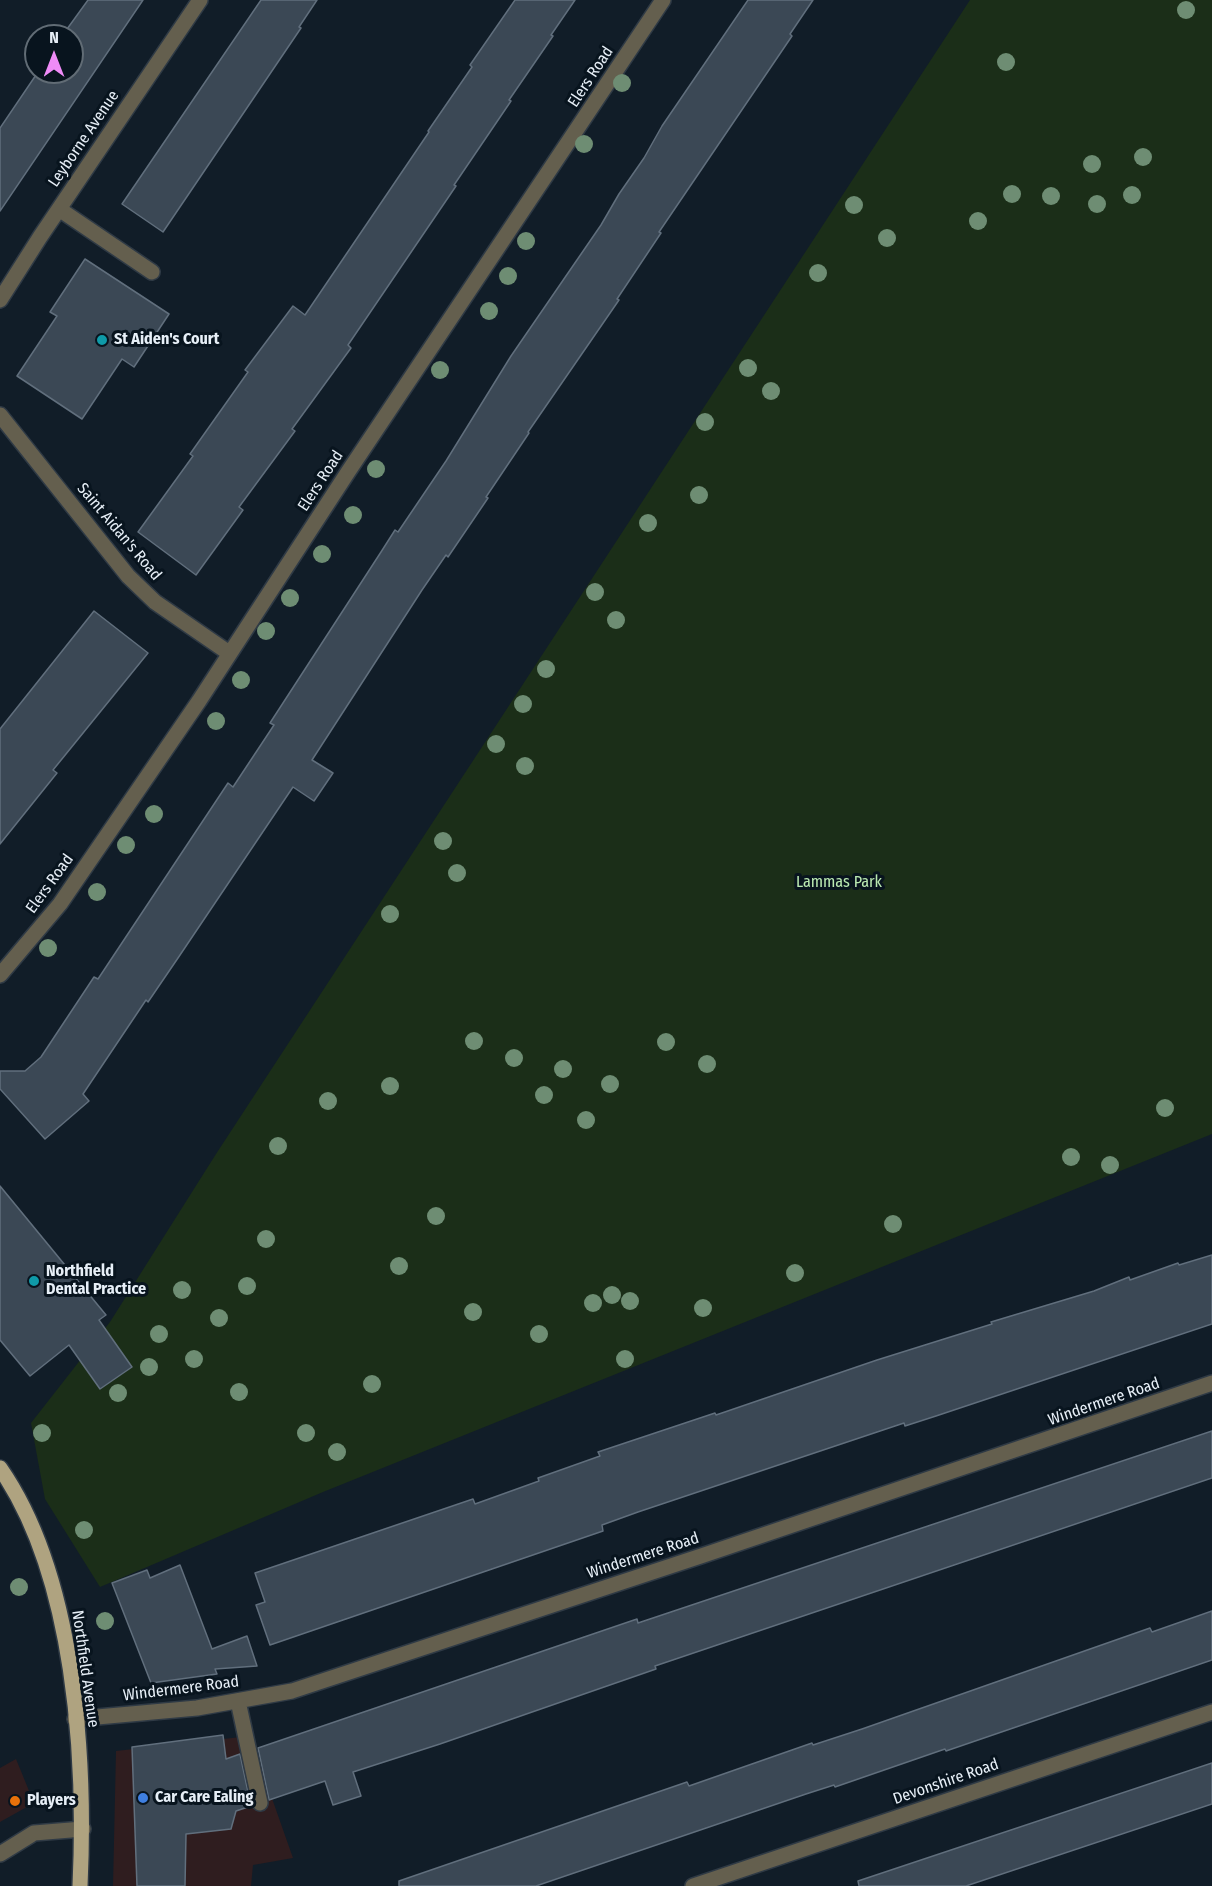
<!DOCTYPE html>
<style>
body{margin:0}
#map{position:relative;width:1212px;height:1886px;overflow:hidden;background:#111d28;font-family:"Fira Sans Condensed",sans-serif}
canvas{display:block}
.north{position:absolute;left:24px;top:24px;width:60px;height:60px;box-sizing:border-box;background:#08141e;border:2px solid #616c75;border-radius:50%;rotate:0deg;font-size:16px;font-weight:700;line-height:24px;text-align:center;color:#e7eff7}
.north::after{content:'';display:block;margin:auto;width:21px;height:27px;background:#ef8bf7;clip-path:polygon(50% 0,100% 100%,50% 72%,0 100%)}
</style>
<div id="map">
<canvas width="1212" height="1886"></canvas>
<div class="north">N</div>
</div>
<script>
const context = document.querySelector('canvas').getContext('2d');
context.lineJoin = 'round';
function fillPath(path, color) { context.fillStyle = color; context.fill(path, 'evenodd'); }
function trace(path, color, width, dash) { context.strokeStyle = color; context.lineWidth = width; context.lineCap = dash ? 'butt' : 'round'; context.setLineDash(dash || []); context.stroke(path); }
function label(font, color, halo, rows, align = 'center') {
  context.font = font + ' "Fira Sans Condensed",sans-serif'; context.lineWidth = 6; context.setLineDash([]); context.textBaseline = 'middle'; context.strokeStyle = halo; context.fillStyle = color; for (const [text, x, y, turn = 0] of rows) {
    context.save(); context.translate(x, y); context.rotate((+turn || 0) * Math.PI / 180); context.textAlign = isNaN(turn) ? turn : align; if (halo) context.strokeText(text, 0, 0); context.fillText(text, 0, 0); context.restore();
  }
}
fillPath(new Path2D(`
 M250,1736l43,122 -40,7 -2,21h-138l3,-135z
 M16,1759l18,44 -34,19v-54z`), '#2f1d1f');
fillPath(new Path2D(`
 M970,0h242v1134l-889,358 -223,95 -55,-88 -14,-76 79,-101 106,-168z`), '#1b2e18');
const building = new Path2D(`
 M88,0h55l-143,211v-83l38,-56h34v-36h-10z
 M261,0h56l-18,27 2,1 -138,204 -41,-28z
 M515,0h60l-24,35 2,1 -44,64 2,1 -57,84 2,1 -108,159 3,3 -59,81 3,2 -56,76 4,3 -47,65 -58,-43 55,-76 -3,-2 58,-82 -3,-2 48,-64 12,9 124,-183 -1,-1 44,-64 -2,-2z
 M748,0h65l-23,34 2,2 -133,196 2,1 -44,66 2,1 -91,132 1,1 -43,64 2,1 -40,59 -2,-2 -24,35 -110,170 21,13 -19,28 -21,-14 -115,171 -30,44 -2,-2 -63,94 6,7 -44,38 -45,-50v-18h25l16,-14 53,-80 4,2 130,-196 5,4 41,-62 -4,-2 111,-171 14,-22 3,2 48,-71 65,-105 90,-131 18,-31 25,-36 18,-32z
 M85,259l84,55 -35,53 -12,-8 -40,60 -65,-43 40,-60 -7,-4z
 M94,611l54,42 -95,117 4,3 -57,71v-115z
 M0,1186l106,129 -7,5 33,47 -32,22 -31,-44 -39,31 -30,-36z
 M1212,1255v69l-276,92 -31,10 -1,-3 -266,89 -36,13 1,6 -333,114 -14,-40 9,-3 -10,-29 218,-74 2,5 64,-23 -1,-3 62,-22 -2,-4 117,-39 1,2 161,-55 115,-36 -1,-2 103,-31 35,-14 1,3 48,-17 1,2z
 M1212,1431v47l-557,188 1,3 -216,75 -87,28 8,24 -28,9 -8,-24 -56,19 -11,-52 379,-129 1,4z
 M180,1565l32,84 35,-13 10,30 -42,3 2,5 -66,9 -39,-100 35,-13 3,8z
 M1212,1611v49l-266,91 -1,-2 -110,38 -1,-2 -28,9 -270,92h-137v-5l288,-99 2,4 123,-43 1,2 49,-16 288,-101 2,4z
 M223,1735l3,24 14,-5 11,52 -15,5 -5,18 -45,5 -1,52h-48l-5,-139z
 M1212,1763v41l-246,82h-107l-1,-5z`);
fillPath(building, '#3b4855');
trace(building, '#616f7d', 1.5);
const minor = new Path2D(`
 M59,209l93,63
 M0,300l40,-63 160,-237
 M0,415l128,161 27,26 74,51
 M0,975l60,-71 139,-203 149,-229 315,-472
 M238,1701l22,102
 M75,1719l122,-11 95,-17 409,-135 511,-173
 M0,1854l34,-21 49,-4
 M693,1886l519,-174`);
const major = new Path2D(`
 M0,1468c75,108 86,290 80,418`);
trace(minor, '#2f3a45', 18);
trace(major, '#2f3a45', 18);
trace(minor, '#645f4e', 15);
trace(major, '#afa380', 15);
context.fillStyle = '#6e8d73';
for (const [x, y] of [
 [1186,10],
 [1006,62],
 [622,83],
 [584,144],
 [1143,157],
 [1092,164],
 [1012,194],
 [1132,195],
 [1051,196],
 [1097,204],
 [854,205],
 [978,221],
 [887,238],
 [526,241],
 [818,273],
 [508,276],
 [489,311],
 [748,368],
 [440,370],
 [771,391],
 [705,422],
 [376,469],
 [699,495],
 [353,515],
 [648,523],
 [322,554],
 [595,592],
 [290,598],
 [616,620],
 [266,631],
 [546,669],
 [241,680],
 [523,704],
 [216,721],
 [496,744],
 [525,766],
 [154,814],
 [443,841],
 [126,845],
 [457,873],
 [97,892],
 [390,914],
 [48,948],
 [474,1041],
 [666,1042],
 [514,1058],
 [707,1064],
 [563,1069],
 [610,1084],
 [390,1086],
 [544,1095],
 [328,1101],
 [1165,1108],
 [586,1120],
 [278,1146],
 [1071,1157],
 [1110,1165],
 [436,1216],
 [893,1224],
 [266,1239],
 [399,1266],
 [795,1273],
 [247,1286],
 [182,1290],
 [612,1295],
 [630,1301],
 [593,1303],
 [703,1308],
 [473,1312],
 [219,1318],
 [159,1334],
 [539,1334],
 [194,1359],
 [625,1359],
 [149,1367],
 [372,1384],
 [239,1392],
 [118,1393],
 [42,1433],
 [306,1433],
 [337,1452],
 [84,1530],
 [19,1587],
 [105,1621]
]) { context.beginPath(); context.arc(x, y, 9, 0, 2 * Math.PI); context.fill(); }
for (const [x, y, r, color] of [
 [102,340,6,"#0f9aa8"],
 [34,1281,6,"#0f9aa8"],
 [143,1798,6,"#3f7fe0"],
 [15,1801,6,"#e8710a"]
]) { const dot = new Path2D(); dot.arc(x, y, r, 0, 2 * Math.PI); context.fillStyle = color; context.fill(dot); trace(dot, '#08141e', 2); }
label('16px', '#e7eff7', '#08141e', [
 ["Elers Road",591,77,-57],
 ["Leyborne Avenue",84,139,-56],
 ["Elers Road",321,481,-57],
 ["Saint Aidan's Road",119,532,50],
 ["Elers Road",50,884,-54],
 ["Windermere Road",1104,1402,-19],
 ["Windermere Road",643,1556,-18],
 ["Northfield Avenue",85,1669,82],
 ["Windermere Road",181,1689,-7],
 ["Devonshire Road",946,1782,-19]
]);
label('bold 16px', '#e7eff7', '#08141e', [
 ["St Aiden's Court",114,340],
 ["Northfield",46,1272],
 ["Dental Practice",46,1290],
 ["Car Care Ealing",155,1798],
 ["Players",27,1801]
], 'left');
label('16px', '#bae9b1', '#08141e', [
 ["Lammas Park",839,883]
]);
</script>
